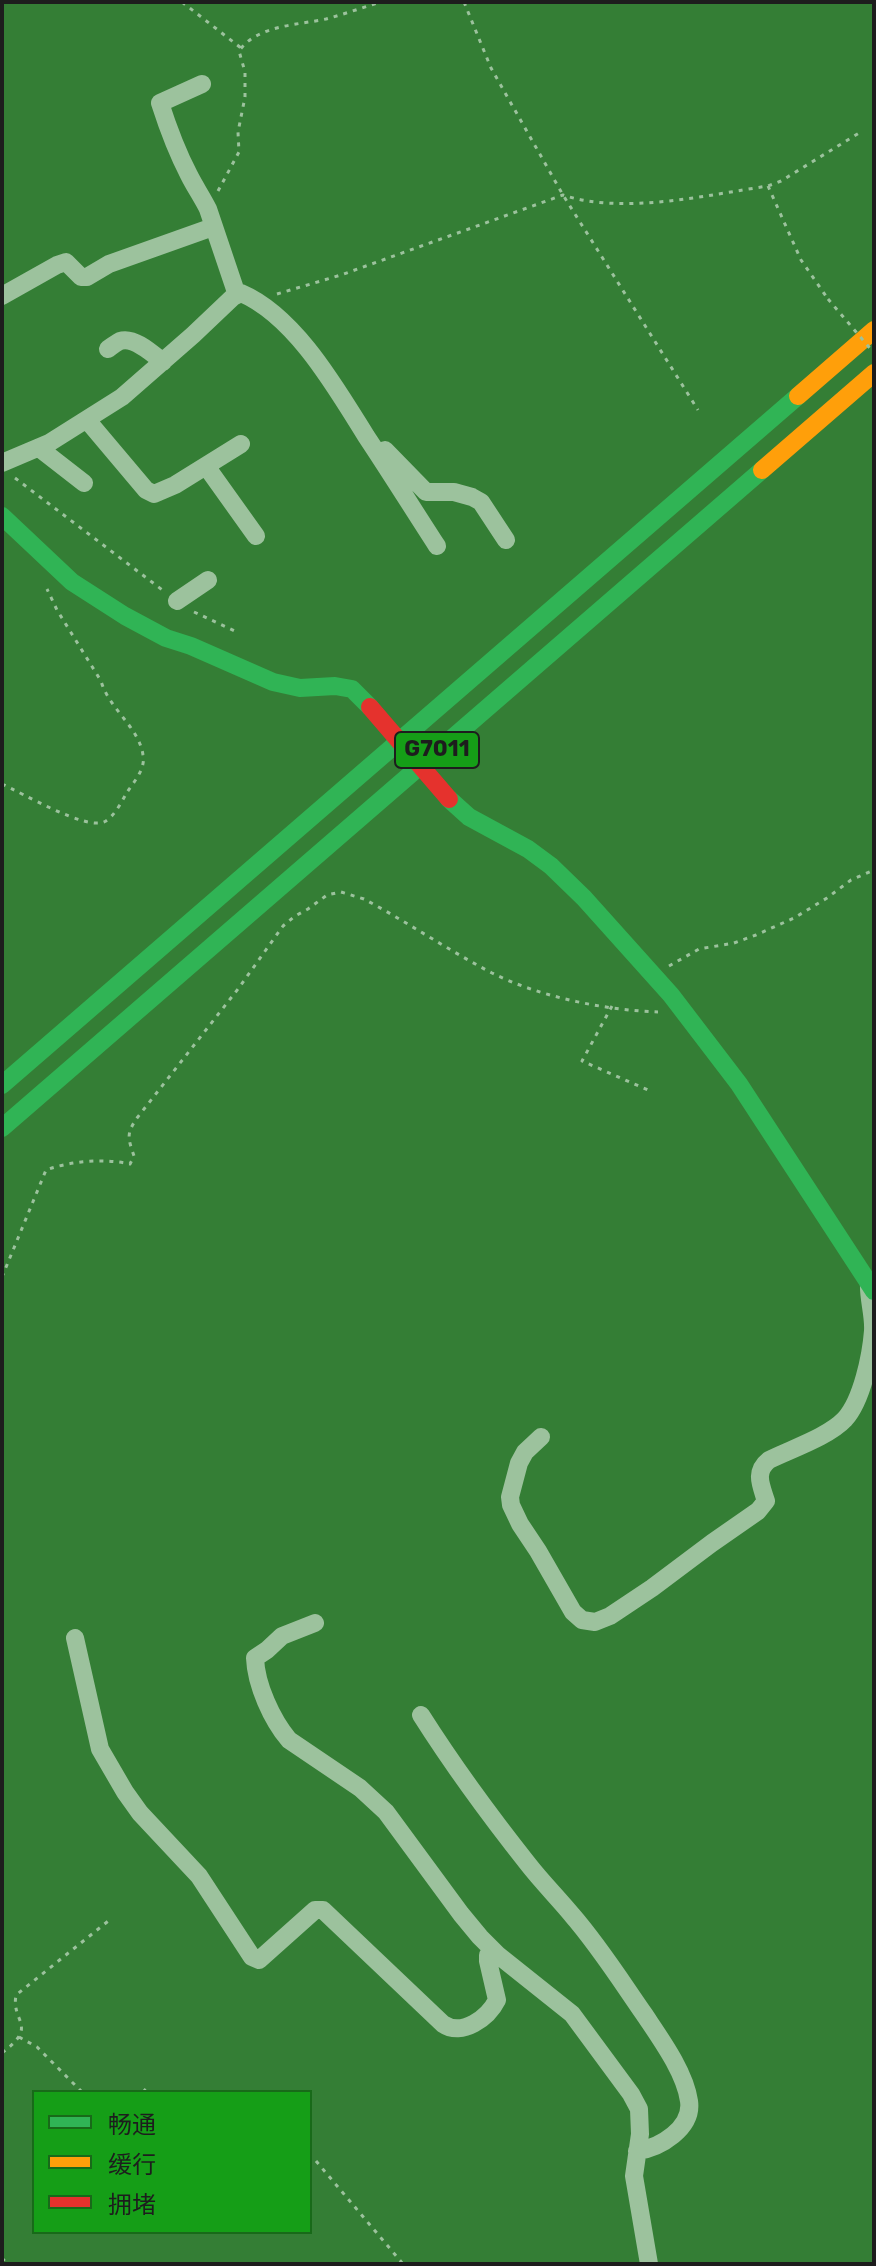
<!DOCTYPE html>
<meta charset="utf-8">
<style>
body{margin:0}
#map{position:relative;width:876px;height:2266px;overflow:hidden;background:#347e35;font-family:Rubik,"Noto Sans SC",sans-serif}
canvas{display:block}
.frame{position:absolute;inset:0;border:4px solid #1d1d1d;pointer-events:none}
.legend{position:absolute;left:32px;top:2090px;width:280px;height:144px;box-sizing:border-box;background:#159e17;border:2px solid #186a19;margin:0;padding:10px 14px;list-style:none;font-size:24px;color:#1d1d1d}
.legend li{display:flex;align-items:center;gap:16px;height:40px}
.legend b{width:40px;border:2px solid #186a19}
</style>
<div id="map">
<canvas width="876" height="2266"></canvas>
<div class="frame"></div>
<ul class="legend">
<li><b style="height:10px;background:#30b455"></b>畅通</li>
<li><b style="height:10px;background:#ff9f0a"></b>缓行</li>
<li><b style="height:10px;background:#e5322d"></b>拥堵</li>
</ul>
</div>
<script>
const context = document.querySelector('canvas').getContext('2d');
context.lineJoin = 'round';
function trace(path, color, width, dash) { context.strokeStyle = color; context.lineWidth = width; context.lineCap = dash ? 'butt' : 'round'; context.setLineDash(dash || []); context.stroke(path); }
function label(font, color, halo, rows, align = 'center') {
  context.font = font + ' Rubik,sans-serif'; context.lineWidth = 8; context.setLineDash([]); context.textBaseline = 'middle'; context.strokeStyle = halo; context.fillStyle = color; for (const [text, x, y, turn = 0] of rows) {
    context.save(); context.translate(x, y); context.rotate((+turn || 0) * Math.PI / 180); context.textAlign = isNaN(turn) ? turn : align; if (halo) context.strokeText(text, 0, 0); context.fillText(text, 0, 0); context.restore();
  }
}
trace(new Path2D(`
 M182,2l59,46
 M464,2l27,66 72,127 135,215
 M768,186l33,74 27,39
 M218,191l21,-39 -1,-20 7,-35v-25l-6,-21c18,-26 59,-26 87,-32 18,-5 36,-11 54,-17
 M277,294l64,-19 222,-80c60,20 144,0 205,-9l13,-5 78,-48
 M15,478l150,114
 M194,612l43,20
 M2,784c20,9 83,46 102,38 10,-5 17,-19 22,-28 7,-11 20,-25 17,-39 -4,-28 -34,-46 -42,-74l-44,-71 -10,-21
 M669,966l30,-17 35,-6 22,-8 38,-17 33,-20 24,-18 23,-10
 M612,1006l-30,55 66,29
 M2,1277l44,-107c25,-9 58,-12 84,-6l4,-8c-6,-18 -8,-22 3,-38l101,-129 45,-63 12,-10 13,-7 19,-14 14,-3 23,7c43,23 84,51 128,74 48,24 112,37 166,39
 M19,2037l18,10 45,45
 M2,2053c37,-28 9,-30 14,-58l96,-77
 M143,2092l5,-5
 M316,2161l87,103
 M2,2258l5,6`), '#9cc29d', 3, [4, 6]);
trace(new Path2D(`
 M202,84l-42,19c8,25 17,49 29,72 6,12 13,22 19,34l29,86
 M2,296l55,-31 9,-3 15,15h6l22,-13 104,-37
 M108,349c4,-3 8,-6 12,-8 14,-5 33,13 43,21
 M87,420l59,70 8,4 21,-9 66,-41
 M39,448l45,35
 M385,450l41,42h28l18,5 9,5 25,38
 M2,463l47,-20 73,-46 71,-62 40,-38 8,-4c54,23 95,95 125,143 24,36 47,73 71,110
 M206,466l50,70
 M177,601l31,-21
 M541,1437l-16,15 -6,11 -9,34 1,8 9,19 18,27 35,61 9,8 13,2 15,-6 42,-28 60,-45 46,-32 8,-10c-5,-16 -12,-29 3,-41 22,-11 59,-23 76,-41 17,-19 26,-63 28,-88 1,-17 -5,-32 -4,-49
 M315,1623l-33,13 -15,14 -12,8c1,27 17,62 34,82l71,48 26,24 75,102 19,23 18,18 74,59 59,80 8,15 1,25 -6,42 15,88
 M75,1638l25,111 25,43 15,21 59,63 53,81 7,3 56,-50h8l120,114c19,13 45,-6 54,-24l-9,-39v-6l4,-5
 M421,1715c33,52 69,101 107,149 14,18 30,34 44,51 27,31 49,66 72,99 16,24 41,58 45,87 4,27 -29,47 -52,50`), '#9cc29d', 18);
trace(new Path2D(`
 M2,516l70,66 53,34 41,22 25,8 82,36 27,6 35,-2 17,3 18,18
 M449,799l20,18 59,32 23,17 33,32 87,97 68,89 135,207
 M2,1085l796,-689
 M2,1128l760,-658`), '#30b455', 18);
trace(new Path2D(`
 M798,396l76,-66
 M762,470l112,-97`), '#ff9f0a', 18);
trace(new Path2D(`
 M828,299l46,54`), '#9cc29d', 3, [4, 6]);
trace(new Path2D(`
 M370,707l79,92`), '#e5322d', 18);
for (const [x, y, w] of [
 [437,750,84]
]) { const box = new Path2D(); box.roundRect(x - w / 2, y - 18, w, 36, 6); context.fillStyle = '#159e17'; context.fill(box); trace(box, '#1d1d1d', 2); }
label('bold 22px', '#1d1d1d', null, [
 ["G7011",437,750]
]);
</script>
